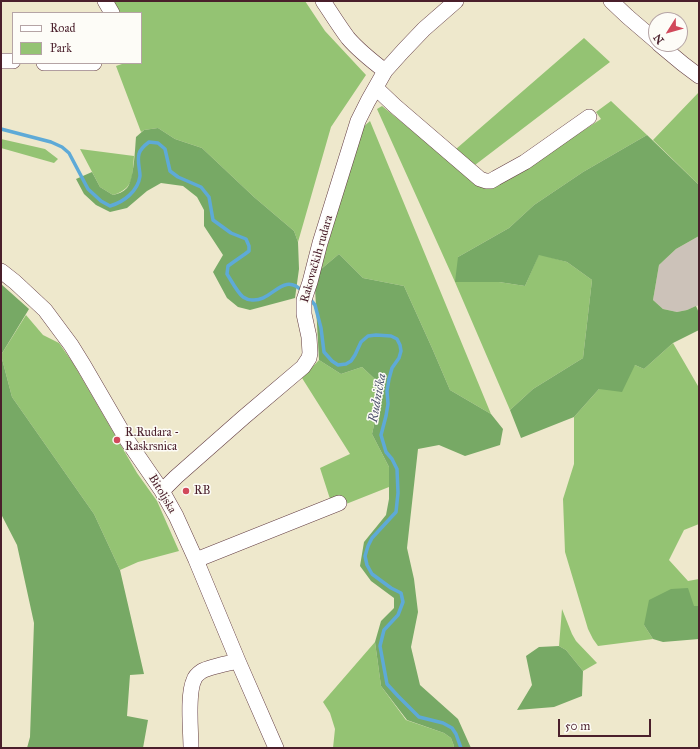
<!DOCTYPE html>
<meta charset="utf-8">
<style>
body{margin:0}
#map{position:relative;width:700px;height:749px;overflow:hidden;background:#eee8cc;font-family:"IM FELL Great Primer",serif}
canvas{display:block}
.frame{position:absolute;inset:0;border:2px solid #4a1f2b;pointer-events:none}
.legend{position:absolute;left:12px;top:12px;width:130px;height:52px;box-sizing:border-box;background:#fdfcf7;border:1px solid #b5a4a5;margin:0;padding:5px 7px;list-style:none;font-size:12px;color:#4a1f2b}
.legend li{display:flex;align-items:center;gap:8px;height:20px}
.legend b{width:20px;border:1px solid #b5a4a5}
.north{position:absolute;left:648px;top:12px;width:40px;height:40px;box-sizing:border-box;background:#fdfcf7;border:1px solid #b5a4a5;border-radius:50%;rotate:233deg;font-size:11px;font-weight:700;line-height:16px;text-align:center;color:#4a1f2b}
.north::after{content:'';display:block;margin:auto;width:14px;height:18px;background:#d1495b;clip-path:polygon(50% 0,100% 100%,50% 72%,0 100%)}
.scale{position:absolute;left:558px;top:719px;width:93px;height:18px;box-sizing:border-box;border:2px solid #4a1f2b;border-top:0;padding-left:5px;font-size:12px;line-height:14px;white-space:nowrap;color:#4a1f2b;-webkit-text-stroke:3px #fdfcf7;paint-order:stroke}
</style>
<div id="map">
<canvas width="700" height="749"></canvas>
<div class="frame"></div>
<ul class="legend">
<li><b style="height:5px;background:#fff"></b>Road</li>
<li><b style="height:11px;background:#94c373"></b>Park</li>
</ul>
<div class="north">N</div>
<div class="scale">50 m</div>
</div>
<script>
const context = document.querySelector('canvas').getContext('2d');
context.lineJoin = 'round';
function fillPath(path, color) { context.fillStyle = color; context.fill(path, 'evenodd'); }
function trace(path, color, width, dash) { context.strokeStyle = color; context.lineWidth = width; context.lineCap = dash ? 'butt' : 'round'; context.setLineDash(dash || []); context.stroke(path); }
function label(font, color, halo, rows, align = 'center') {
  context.font = font + ' "IM FELL Great Primer",serif'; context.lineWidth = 3; context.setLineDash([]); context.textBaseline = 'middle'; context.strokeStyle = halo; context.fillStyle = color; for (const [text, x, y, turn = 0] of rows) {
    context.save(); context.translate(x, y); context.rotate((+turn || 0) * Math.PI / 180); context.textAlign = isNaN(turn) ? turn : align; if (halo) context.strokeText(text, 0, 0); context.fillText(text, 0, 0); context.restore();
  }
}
fillPath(new Path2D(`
 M699,236v69l-12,5 -10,2 -14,-3 -10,-9 6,-35 17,-16z`), '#ccc2b9');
fillPath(new Path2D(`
 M111,1h194l20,30 41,44 -35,52 -33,115 -4,-11 -40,-34 -52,-49 -27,-9 -17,-11 -14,2 -3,2 -25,-66 9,-3h16v-50h-23z
 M584,38l26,24 -135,103 -19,-16z
 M699,92v93l-46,-45z
 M611,101l36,34 -64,37 -49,33 -25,23 -51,29 41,25 26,4 14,-32 28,8 25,18 -9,78 -50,31 -23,21 -55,-128 -78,-173 5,-3 93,76 38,-6 88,-57 -5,-7z
 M370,121l121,293 -41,-24 -18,-42 -28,-62 -41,-8 -24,-24 -19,16 42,-142z
 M1,139l44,10 13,10 -4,4 -53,-15z
 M80,149l54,7c-2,20 1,32 -21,39l-13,-8z
 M26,315l17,20 16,8 14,20 64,110 20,28 22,50 -41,11 -18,8 -26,-56 -82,-117 -11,-42z
 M673,343l25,43 1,-1v139l-15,6 -15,30 19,21 11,-2v27h-5l-50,19 9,14 -55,7 -5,-7 -5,-10 -23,-77 -2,-53 11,-35v-47l25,-28 36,-24 9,4z
 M319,360l22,14 21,-7 15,14 1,26 -6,27 17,33v20l-48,19 -10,-4 -11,-34 30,-14 -48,-76z
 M562,609l10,25 4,7 21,22 -14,8 -17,-21 -7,-4z
 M375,642l6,44 25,34 38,13 7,5 3,8 -1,2h-120l2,-19 -5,-16 -7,-11z`), '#94c373');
fillPath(new Path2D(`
 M158,128l17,11 27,9 52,49 40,34 4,11 1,27 -4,29 -45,12 -12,-3 -11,-9 -14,-26 10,-17 -19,-29v-16l-7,-13 -14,-11 -22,-3 -14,8 -20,17 -17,4 -14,-7 -12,-11 -8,-15 16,-7 8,15 13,8c5,-1 10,-3 14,-7 7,-8 8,-39 9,-51l8,-7z
 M647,135l52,50v51l-23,13 -17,16 -6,35 10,9 14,3 10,-2 9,-4 3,7v17l-26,13 -29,26 -9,-4 -13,27 -23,-3 -25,28 -53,21 -11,-28 23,-21 50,-31 9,-78 -25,-18 -28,-7 -14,31 -26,-4h-44l3,-25 51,-29 25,-23 49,-33z
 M339,254l24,24 41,8 28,62 18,42 41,24 12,15 -3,16 -35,11 -26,-11 -21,4 -11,99 7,31 4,33 -7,35 9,38 38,34 13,29h-18l1,-2 -3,-8 -7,-5 -37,-13 -26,-34 -6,-44 6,-21 13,-13v-10l-23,-17 -11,-15 4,-24 22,-27 3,-16v-32l-17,-33 6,-27 -1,-26 -15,-14 -21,7 -22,-14 -4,-72 5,-18z
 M1,284l28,25 -28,46 11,42 82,117 26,56 24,104 -14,1 -3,41 21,4 -5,28h-116l3,-11 4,-114 -17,-78 -16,-31z
 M688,588l6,18h5v33l-36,3 -10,-3 -9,-14 5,-25 22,-11z
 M559,646l7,4 17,21 -1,25 -28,11 -37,3 15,-25 -6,-29 13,-9z`), '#77a965');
trace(new Path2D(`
 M1,129l50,13 11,5 7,6 19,36 13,12 9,5c14,-4 28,-15 30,-30 0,-7 -3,-15 -1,-22 1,-5 6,-9 10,-12l9,1 7,6 5,22 8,6 23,10 8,10 4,23 18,13 15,6 3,7v5l-4,3 -10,7 -7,5 -1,8c4,6 10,18 16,23 3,2 6,3 9,3 20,2 31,-29 50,-9
 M309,298l6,7 6,23 3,24 8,9 6,4 8,-1 5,-3 4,-6 6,-13 7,-6 8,-1 15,1 6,3 3,6 1,6 -2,7 -7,10 -3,11 -2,12 1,13 -2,12 -5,19 5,17 6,7 5,10 1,24 -2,19 -24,26 -4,8 -3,10 2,9 5,9 19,14 10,5 2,9 -5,13 -14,15 -4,16 7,38 11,12 21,21 24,6 9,5 4,6 5,14`), '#5eaad7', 3.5);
const minor = new Path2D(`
 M105,1l7,12
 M323,1c8,12 16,25 25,37 11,13 24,23 37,33
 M611,1l17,16 28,24
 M659,44l24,20 16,12
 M1,61h12
 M44,63h50
 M376,88l19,18 85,73 6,2h5l5,-3 29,-16 64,-45
 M1,271l14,11 30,28 26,35 13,21 43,74 35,51 14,25 20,44 42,101 38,87
 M162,491l14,-14 68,-60 59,-50 6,-9 1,-5 -1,-16 -5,-23v-14l6,-18 10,-39 38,-122 10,-20 17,-30 18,-20 21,-22 32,-28
 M196,560l143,-57
 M191,748c0,-16 -4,-54 3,-68 1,-4 5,-7 8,-9 7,-4 27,-8 36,-10`);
trace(minor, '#633d43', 16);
trace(minor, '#fff', 15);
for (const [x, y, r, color] of [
 [117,440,4,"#d1495b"],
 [186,491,4,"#d1495b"]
]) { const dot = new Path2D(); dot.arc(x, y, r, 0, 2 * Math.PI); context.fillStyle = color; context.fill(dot); trace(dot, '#fdfcf7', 1.5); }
label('12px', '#4a1f2b', '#fdfcf7', [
 ["Rakovačkih rudara",317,259,-74],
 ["Bitoljska",162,494,59]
]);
label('12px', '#4a1f2b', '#fdfcf7', [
 ["R.Rudara -",125,433],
 ["Raskrsnica",125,447],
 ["RB",194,491]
], 'left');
label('italic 13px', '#525770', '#fdfcf7', [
 ["Rudnička",378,398,-80]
]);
</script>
